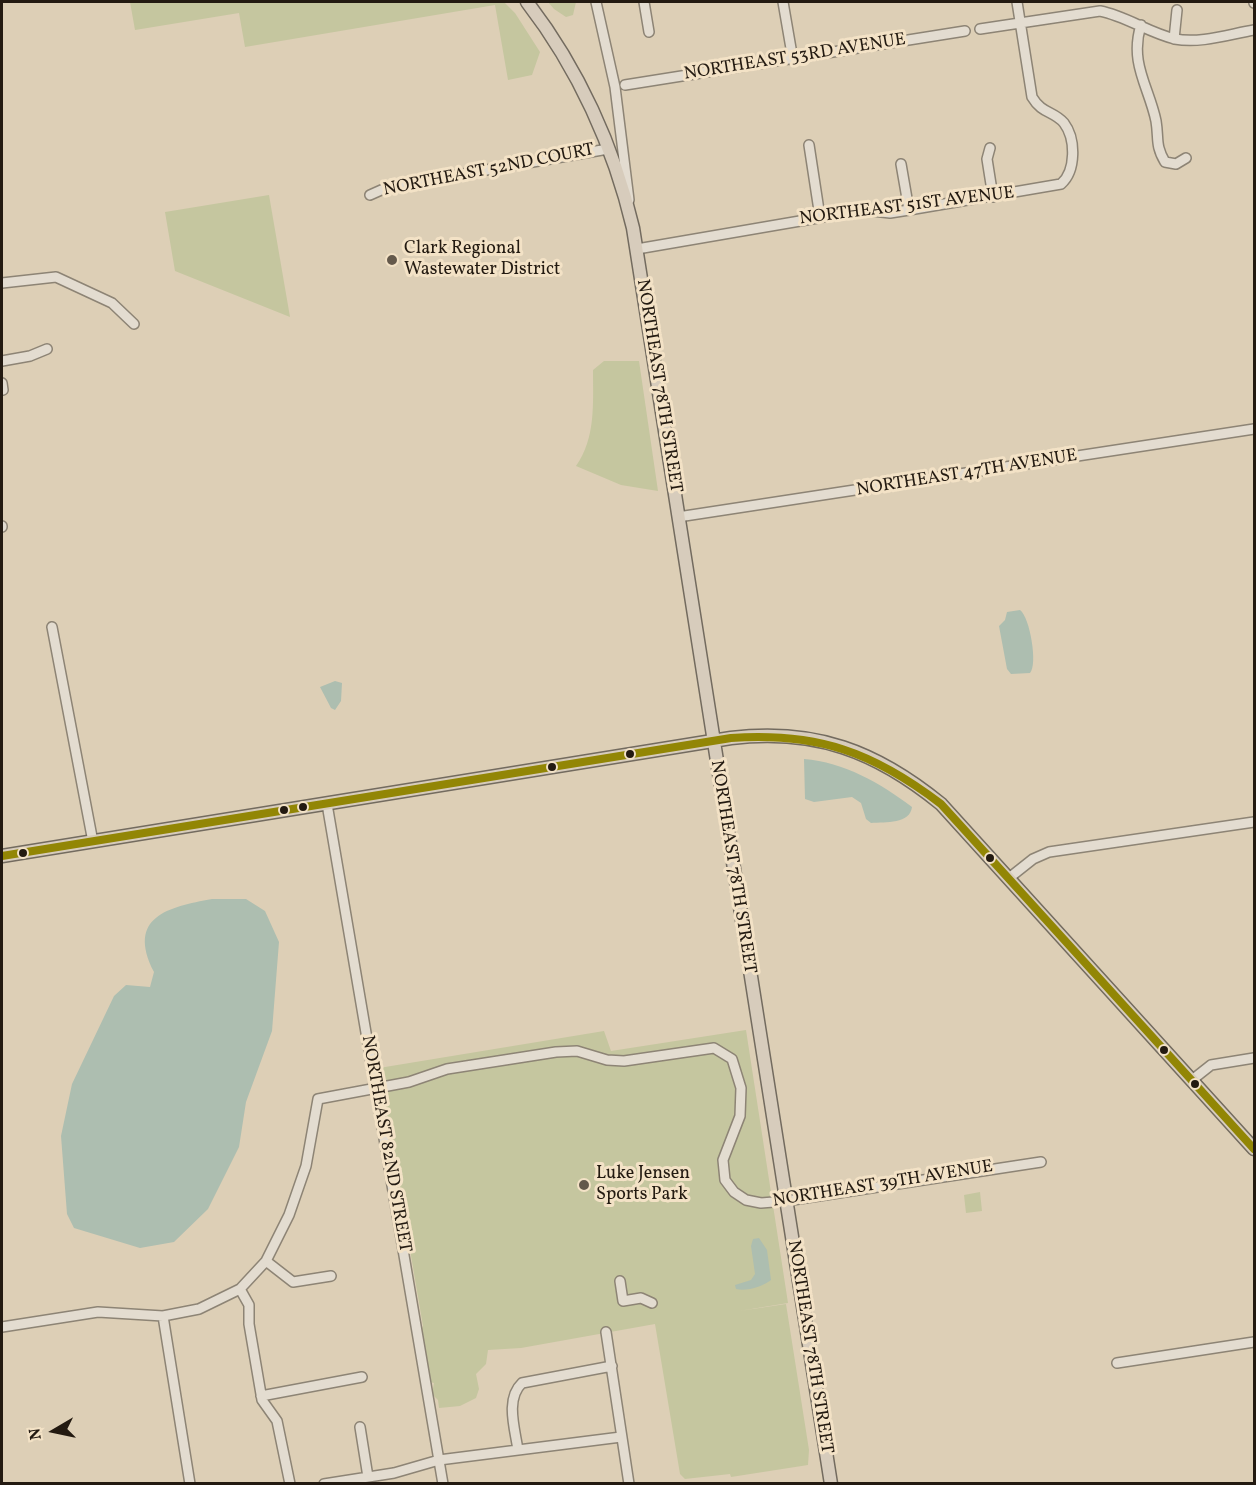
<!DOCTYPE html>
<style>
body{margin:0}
#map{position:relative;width:1256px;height:1485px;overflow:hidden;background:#ddcfb6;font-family:Vollkorn,serif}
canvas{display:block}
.frame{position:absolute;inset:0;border:3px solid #231a11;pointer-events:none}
.north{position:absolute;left:24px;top:1401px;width:60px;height:60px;-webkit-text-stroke:4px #f3e2c6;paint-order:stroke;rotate:261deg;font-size:16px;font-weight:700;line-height:24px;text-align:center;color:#231a11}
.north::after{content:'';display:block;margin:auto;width:21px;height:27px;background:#231a11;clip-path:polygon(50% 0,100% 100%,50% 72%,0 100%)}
</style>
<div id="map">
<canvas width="1256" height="1485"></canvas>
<div class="frame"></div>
<div class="north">N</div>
</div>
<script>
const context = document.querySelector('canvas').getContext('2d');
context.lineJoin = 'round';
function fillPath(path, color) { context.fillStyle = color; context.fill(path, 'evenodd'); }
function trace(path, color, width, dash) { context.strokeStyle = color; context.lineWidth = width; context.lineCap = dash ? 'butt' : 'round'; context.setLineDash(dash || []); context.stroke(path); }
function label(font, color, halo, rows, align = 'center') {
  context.font = font + ' Vollkorn,serif'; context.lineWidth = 6; context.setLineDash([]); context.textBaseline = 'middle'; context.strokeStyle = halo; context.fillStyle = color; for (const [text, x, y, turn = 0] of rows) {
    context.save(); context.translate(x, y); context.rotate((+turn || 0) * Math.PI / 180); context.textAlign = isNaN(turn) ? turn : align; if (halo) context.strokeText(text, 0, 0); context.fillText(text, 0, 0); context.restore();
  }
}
fillPath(new Path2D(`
 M130,2h374l11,11 25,39 -8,23 -24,5 -13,-75 -250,42 -6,-34 -104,17z
 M548,2h28l-3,13 -7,2 -12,-8z
 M269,195l21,122 -115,-46 -10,-59z
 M604,361h35l19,130 -37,-6 -45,-19c20,-28 17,-63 17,-96z
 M746,1030l42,273 -49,8 47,-7 23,146 -1,15 -77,12 -1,-3 -45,5 -5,-5 -25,-150 -134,24 -33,2 -2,14 -10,10 3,15 -3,9 -16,8 -21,2 -1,-8 -6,-6 2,-11 -4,-1 -9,-52 2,-4 -44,-258 225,-37 7,20z
 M980,1192l2,19 -16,2 -2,-18z`), '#c5c69f');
fillPath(new Path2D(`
 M1020,610c10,7 18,55 10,63l-19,1 -4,-5 -8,-43 6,-6 2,-8z
 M335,681l7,2 -1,18 -6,9 -4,-2 -11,-21z
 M804,759c40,3 76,24 108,48 -2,17 -26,15 -41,16l-5,-4 -5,-16 -9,-6 -38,5 -9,-3z
 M212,899h34l19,12 14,31 -7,89 -26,71 -7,45 -31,62 -34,33 -34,6 -66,-20 -7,-14 -6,-78 11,-52 42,-88 12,-11 24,2 4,-15c-28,-55 14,-65 58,-73z
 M759,1238l8,12 4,30c-7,6 -25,12 -35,9l-1,-4 16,-5 4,-6 -4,-28 2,-7z`), '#adbeb0');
const minor = new Path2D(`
 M596,2l19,85 14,113
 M644,2l5,30
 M783,2l10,58
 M1254,2v1
 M1141,25c-12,38 8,62 15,96 3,18 -1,24 9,41l11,2 10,-6
 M980,29l120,-18c26,5 49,22 75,28 25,5 55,-5 79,-9
 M1174,39l3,-29
 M625,85l340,-54
 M809,145l11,72
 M990,148l-3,11 6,38
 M901,164l8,46
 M370,195l18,-8 220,-38
 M637,249l227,-39 26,3 19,-3 152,-26c15,-13 15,-45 3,-61 -10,-12 -22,-9 -32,-26l-15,-95
 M2,283l54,-6 56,26 22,21
 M2,361l28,-5 17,-7
 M2,383l1,7
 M678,517l576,-88
 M2,527v-1
 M52,627l41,215
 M327,804l116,680
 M1009,878l24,-19 16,-7 205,-30
 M1192,1080l19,-15 43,-7
 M266,1261l27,21 38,-6
 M620,1281l3,20 18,-3 11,5
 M240,1289l9,16v19l13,76 15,21 13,63
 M163,1316l27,168
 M2,1327l96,-15 65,4 36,-7 41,-20 26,-28 23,-46 17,-49 12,-67 91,-17 38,-13 109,-17 21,-1 30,9 17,1 90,-13 18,11 9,29 -1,28 -17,44 2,20 9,12 12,8 15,3 25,-2 255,-39
 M606,1332l23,152
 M1117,1363l137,-21
 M261,1396l101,-19
 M360,1427l8,50
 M518,1450c-3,-21 -13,-51 4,-67l90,-17
 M324,1484l70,-11 45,-13 182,-23`);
const major = new Path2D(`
 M527,2c51,66 87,145 106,226l198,1256
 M2,856l729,-118c84,-10 145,13 210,66l313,345`);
trace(minor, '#8d8475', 12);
trace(major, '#736b5f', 15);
trace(minor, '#e3dcd0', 9);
trace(major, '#d7ccbc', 12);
trace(new Path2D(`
 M2,856l729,-118c86,-6 142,14 210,66l313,345`), '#928605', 8);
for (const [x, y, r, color] of [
 [392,260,6,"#64594b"],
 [630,754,5,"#231a11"],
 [552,767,5,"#231a11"],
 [303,807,5,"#231a11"],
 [284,810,5,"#231a11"],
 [23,853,5,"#231a11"],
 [990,858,5,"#231a11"],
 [1164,1050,5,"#231a11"],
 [1195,1084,5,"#231a11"],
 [584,1185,6,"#64594b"]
]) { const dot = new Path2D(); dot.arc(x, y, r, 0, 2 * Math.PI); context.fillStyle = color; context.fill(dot); trace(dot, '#f3e2c6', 2); }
label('18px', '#231a11', '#f3e2c6', [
 ["NORTHEAST 53RD AVENUE",795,58,-9],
 ["NORTHEAST 52ND COURT",489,171,-11],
 ["NORTHEAST 51ST AVENUE",907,207,-7],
 ["NORTHEAST 78TH STREET",658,386,81],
 ["NORTHEAST 47TH AVENUE",967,474,-9],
 ["NORTHEAST 78TH STREET",732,867,81],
 ["NORTHEAST 82ND STREET",385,1144,80],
 ["NORTHEAST 39TH AVENUE",883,1185,-9],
 ["NORTHEAST 78TH STREET",809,1347,81]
]);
label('18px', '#231a11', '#f3e2c6', [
 ["Clark Regional",404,250],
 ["Wastewater District",404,271],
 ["Luke Jensen",596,1175],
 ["Sports Park",596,1196]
], 'left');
</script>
